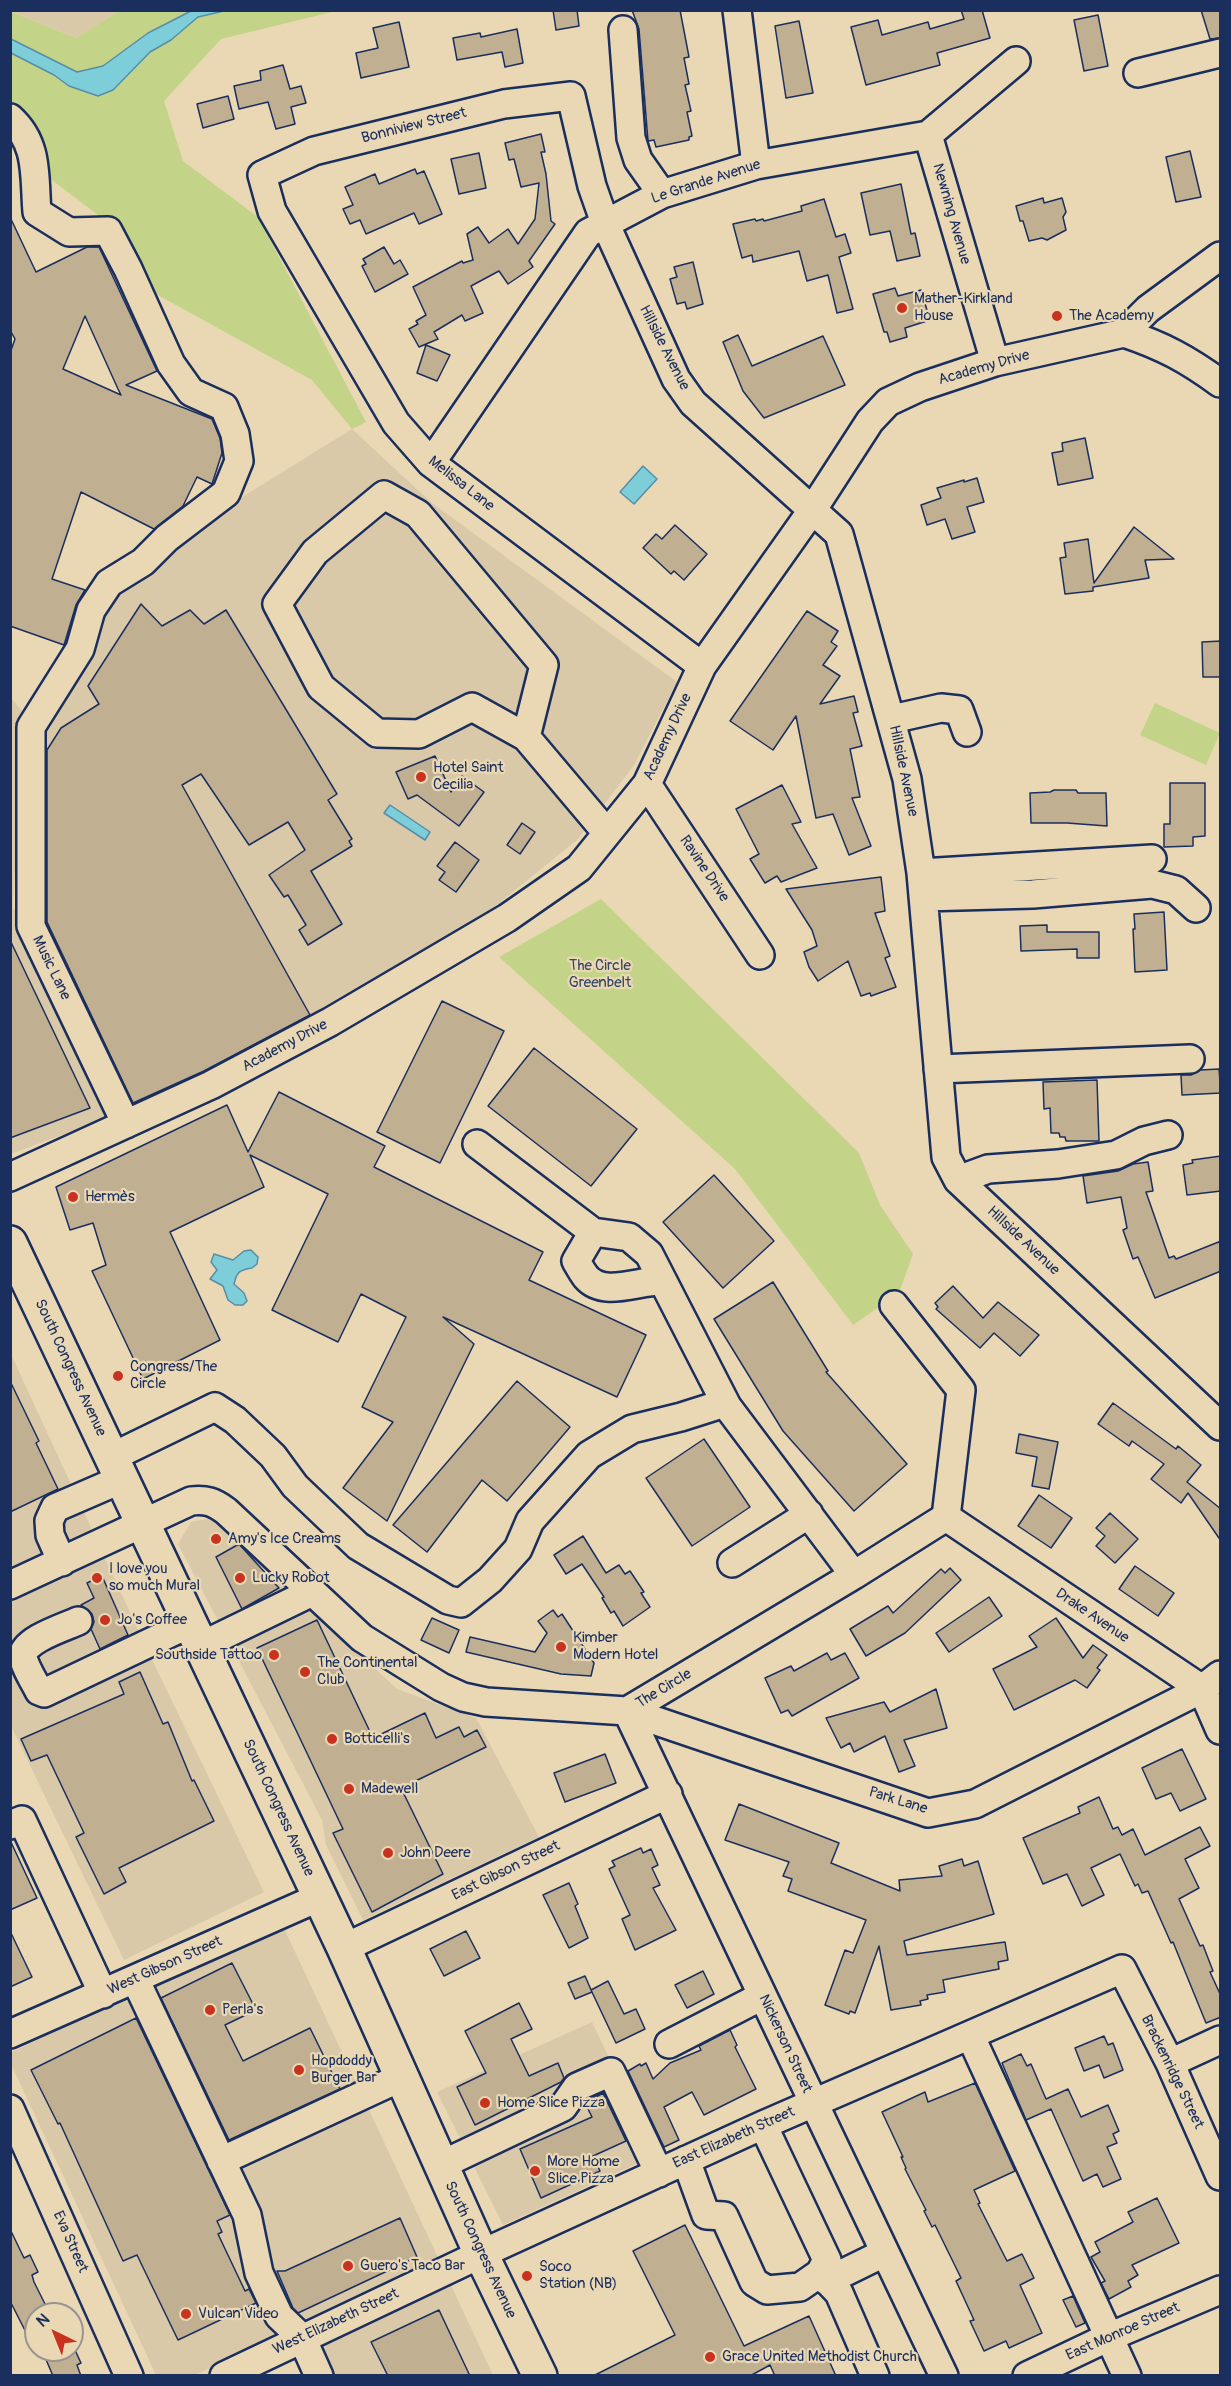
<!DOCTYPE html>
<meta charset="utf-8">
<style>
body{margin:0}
#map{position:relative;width:1231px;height:2386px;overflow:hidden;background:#ead8b5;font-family:Pangolin,sans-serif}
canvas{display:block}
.frame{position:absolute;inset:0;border:12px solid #1b2f5e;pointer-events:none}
.north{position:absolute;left:24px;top:2302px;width:60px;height:60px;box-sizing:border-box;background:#ead8b5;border:2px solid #979492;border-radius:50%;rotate:317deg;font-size:16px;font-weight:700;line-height:24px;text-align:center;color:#1b2f5e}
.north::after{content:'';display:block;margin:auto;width:21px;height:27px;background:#c8321e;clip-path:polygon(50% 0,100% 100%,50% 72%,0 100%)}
</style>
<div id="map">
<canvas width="1231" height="2386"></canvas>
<div class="frame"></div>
<div class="north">N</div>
</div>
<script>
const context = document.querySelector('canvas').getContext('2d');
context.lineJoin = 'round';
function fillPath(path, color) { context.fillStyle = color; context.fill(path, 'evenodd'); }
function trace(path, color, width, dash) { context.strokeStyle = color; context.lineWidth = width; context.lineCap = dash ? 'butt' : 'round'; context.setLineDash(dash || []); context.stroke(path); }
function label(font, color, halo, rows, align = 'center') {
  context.font = font + ' Pangolin,sans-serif'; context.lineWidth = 4.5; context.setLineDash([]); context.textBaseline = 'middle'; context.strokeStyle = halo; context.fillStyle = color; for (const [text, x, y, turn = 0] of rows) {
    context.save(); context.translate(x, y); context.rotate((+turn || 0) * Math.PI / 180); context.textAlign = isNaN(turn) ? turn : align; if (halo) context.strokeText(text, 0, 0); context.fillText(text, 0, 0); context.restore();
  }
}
fillPath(new Path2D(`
 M11,11h-1h109l-43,27z
 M352,429l80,74 245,179 -43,83 -56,74 -101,82 -172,103 -175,82 -92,-182 6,-208 64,-121 76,-62z
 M10,697l13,15 -10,195 102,208 -104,39z
 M10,1352l136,295 118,245 -140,68 -113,-234z
 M213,1518l184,171 79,29 63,119 -176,83 -37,-75 -4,-25 -144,-276 13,-22z
 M282,1924l211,451h-173l-22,-47 -103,47h-39l-145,-311 -1,-11z
 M592,2022l64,133 -153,70 -66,-133z`), '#d9c9a8');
fillPath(new Path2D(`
 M10,11l66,27 43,-27h217l-115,28 -57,62 19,60 75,56 108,205 -14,7 -40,-49 -156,-86 -41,-66 -104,-79z
 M1155,703l65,30 -14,32 -66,-30z
 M601,899l258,254 21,52 33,49 -14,39 -46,32 -118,-156 -236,-212z`), '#c3d489');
const water = new Path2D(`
 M191,11h33l-26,6 -27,23 -21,12 -37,38 -15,6 -29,-10 -15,-11 -43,-22v-14l66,33 26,-6 45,-33z
 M643,466l14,13 -23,25 -14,-12z
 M390,805l40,27 -5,8 -41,-27z
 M251,1250l7,7 -1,7 -5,4c-12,2 -15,3 -18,16l10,9 3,8 -4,4h-8l-7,-5 -5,-14 -13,-7 7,-9 -6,-8 3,-8 19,6 11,-9z`);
fillPath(water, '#7eced9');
trace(water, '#568ea8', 1.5);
const building = new Path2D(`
 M553,10h24l2,16 -23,4z
 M632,10h48l9,47 -5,1 5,26 -4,1 6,26 -4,1 5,24 -3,1v3l-33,7 -2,-7 -6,1 -9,-112z
 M961,10h21l8,28 -53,15 3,12 -74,20 -15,-58 27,-7 4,15 46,-13 2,7 34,-10z
 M1201,10h20v28l-11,1z
 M1098,15l10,51 -24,5 -10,-51z
 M799,21l14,72 -27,5 -11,-72z
 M399,22l10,45 -48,11 -5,-25 22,-5 -5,-20z
 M517,29l6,34 -18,4 -3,-15 -45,8 -4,-22 27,-5 1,4z
 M283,65l7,24 11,-3 5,17 -15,4 4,17 -19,5 -8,-27 -29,7 -5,-23 27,-6 -1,-9z
 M228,96l6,23 -31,9 -6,-24z
 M541,134l4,18h-4l5,22 5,47 4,3 -26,37 4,6 -25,17 -9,-13 -28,15 12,27 -18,8 -3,-6 -28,17 4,7 -19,8 -10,-18 9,-5 -2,-3 10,-6 -13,-28 49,-26 1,2 10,-3 -6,-26 11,-7 11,16 19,-14 10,15 17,-25 4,-36 -18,4 -7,-28 -5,1 -4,-17z
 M1190,151l11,46 -25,5 -10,-45z
 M479,153l7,35 -27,6 -8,-35z
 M415,169l2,5 7,-3 18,43 -23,10 -5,-11 -48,21 -6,-14 -10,4 -7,-15 10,-4 -8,-18 30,-13 4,10z
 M901,184l10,50 4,-1 5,23 -23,5 -7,-30 -20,4 -9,-42z
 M1043,198l1,5 18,-5 4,14 -3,5 3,13 -19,10 -5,-2 -13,3 -6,-20h-3l-4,-15z
 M824,199l12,38 9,-3 6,19 -12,4 14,52 -16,4 -9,-38 -21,6 -8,-30 -46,11 -1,-7 -10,3 -9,-34 22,-5 1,2 7,-2 1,2 38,-10 -1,-5z
 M10,217l26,55 51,-25h12l58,124 -31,14 86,34 8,19 2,15 -10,31 -15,-7 -14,29 -29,23 -73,-37 -29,87 33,11 -9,15 -12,40 -54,-19v-273l5,-14 -5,-9zM85,316l33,73 3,6 -58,-26z
 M384,247l10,17 6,-4 8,14 -33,18 -13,-26 4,-2 -3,-5z
 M693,262l10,42 -16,5 -2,-7 -8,2 -7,-25 7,-2 -3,-10z
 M895,288l3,8 23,-6 9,30 -25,8 2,9 -17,5 -3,-10h-3l-11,-38z
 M738,335l14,31 71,-30 22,49 -81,33 -21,-27 -20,-49z
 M426,345l24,10 -13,26 -20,-8z
 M1085,438l8,40 -35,7 -6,-32 11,-2 -1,-8z
 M977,478l7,24 -17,5 8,25 -23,7 -7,-20 -18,6 -6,-20 20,-7 -4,-10 27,-8v2z
 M675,525l32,29 -23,26 -10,-9 -3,3 -28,-26 13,-14 6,5z
 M1134,527l40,32 -29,1 4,18 -56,9v4l-28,3 -5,-36 6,-1 -2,-14 24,-4 6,44z
 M141,604l21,22 28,-16 14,14 22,-14 111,184 -9,6 24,39 -3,2 3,5 -41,25 31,53 -34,21 -9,-15 7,-5 -18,-30 -4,2 -15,-22 36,-25 -17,-28 -39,23 -48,-71 -19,11 128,230 -106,56 -71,32 -86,-181v-172l14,-22 38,-24 -11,-18z
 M807,611l31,20 -7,11 6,4 -14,19 17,11 -20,28 34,-8 4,16 -5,1 9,33 -12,3 10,48 -8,1 19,48 -22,9 -16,-41 -17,4 -20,-102 -23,34 -43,-29z
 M1221,641v36h-18l-1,-35z
 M435,756l16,36 11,-16 22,16 -25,34 -42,-31 -9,4 -12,-27z
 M1170,783h35v53l-12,1v9l-29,1v-23h6z
 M782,785l19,37 -9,2 25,44 -36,14 -4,-6 -12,7 -15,-24 9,-5 -23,-45z
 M1054,790h22l2,3h28l1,33 -40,-3h-36l-1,-30 20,-1z
 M522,823l13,9 -15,22 -13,-9z
 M455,842l24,18 -23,32 -17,-12 6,-8 -8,-6z
 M881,877l4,34 -10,2 15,43 -5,2 11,29 -25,9 -1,-3 -9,3 -13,-35 -30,20 -9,-14 -5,-15 13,-6 -5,-16 -26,-41z
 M1164,912l3,58 -32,2 -2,-43h2l-1,-15z
 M1047,925v7h52v26h-22v-9l-56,2 -1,-25z
 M10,940l80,168 -80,30z
 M442,1001l62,30 -64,132 -63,-31z
 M534,1048l103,81 -46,57 -103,-80z
 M1219,1069l2,24 -39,2 -1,-20h10l9,-5z
 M1097,1080l2,61h-33l-1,-4h-5l-1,-4h-8l-1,-25 -6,1 -1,-27z
 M279,1092l106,54 -11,21 169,85 -14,28 117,55 -29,62 -174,-80 31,27 -87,177 -44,-33 50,-66 -31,-15 44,-90 -45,-23 -23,48 -66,-32 56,-116 -78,-39 14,32 -94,45 50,108 -77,39 -51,-108 14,-6 -13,-42 -23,7 -14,-43 171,-82 21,47z
 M1221,1156v35l-34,4 -4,-30 10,-2 -1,-3z
 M1148,1162l5,29 -7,1 23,66 5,-2 2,3 45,-18v30l-66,27 -17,-41 -5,2 -10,-29 4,-2 -6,-31 -34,6 -4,-27 35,-5 15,-7z
 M714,1175l60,66 -51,47 -60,-66z
 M773,1282l55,89 -2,1 81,92 -53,47 -71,-80 -69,-112z
 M953,1286l30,32 15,-16 41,33 -19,21 -26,-23 -14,15 -44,-39 2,-2 -3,-4z
 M10,1381l29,60 -3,2 22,46 -48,23z
 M517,1381l53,46 -63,74 -25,-21 -55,72 -34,-27z
 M1113,1403l63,46 2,-3 23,19 -14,17 34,27v32l-33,-48 -7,10 -30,-24 13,-15 -32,-23 -3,5 -31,-22z
 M1019,1434l39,8 -9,47 -17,-3 5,-29 -21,-4z
 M704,1439l46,68 -58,39 -46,-68z
 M1039,1495l33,23 -21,30 -33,-22z
 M1110,1513l28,26 -23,24 -19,-17 9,-10 -9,-8z
 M583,1536l23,37 13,-8 6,9 5,-3 14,21 -3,1 9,14 -27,19 -9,-15 -3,2 -9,-15 2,-1 -22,-33 -16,10 -12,-19z
 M239,1544l40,44 -37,21 -26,-52z
 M1135,1566l39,27 -16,23 -39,-27z
 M950,1568l11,12 -56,53 -39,23 -16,-27 38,-23 5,7 48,-44 4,4z
 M102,1576l26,59 -28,14 -9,-20 3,-7 -2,-8 -11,-9 13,-7 -7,-15z
 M989,1597l13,19 -53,36 -13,-19z
 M553,1610l5,7 4,-3 32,49 -3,13 -30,-2 -95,-22 4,-15 65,15 12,-19 -9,-12z
 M432,1618l27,12 -10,23 -28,-13z
 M1056,1618l27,40 10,-13 14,10 -10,13 3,2 -13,18 -12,-8 -61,30 -21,-41 44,-22 -8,-11z
 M317,1620l56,118 52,-25 11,25 23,-11 5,10 13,-7 9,17 -85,41 42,86 -71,38 -39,-79 10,-4 -86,-181z
 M827,1653l4,7 14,-7 14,25 -67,38 -4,-6 -7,3 -16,-35 26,-12 3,5z
 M140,1672l23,52 5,-2 24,59 2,-1 20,41 -95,47 7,14 -22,12 -28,-57 8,-4 -37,-78 -16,6 -10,-22 103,-45 -5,-12z
 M936,1689l11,39 -43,12 11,26 -16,6 -14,-36 -31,16 -4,-9 -9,5 -15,-30 58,-16 6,10z
 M1182,1749l24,50 -26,12 -9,-18 -15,6 -14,-31z
 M605,1754l11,29 -51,19 -11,-29z
 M1099,1797l14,32 5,-2 4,8 11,-6 12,26 55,-28 10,19 -25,13 14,29 -20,11 21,47 3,-1 10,26 -3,1 11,24v21l-15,6 -33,-81 -2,1 -23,-52 -6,2 -4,-9 -3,2 -15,-32 -29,14 13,27 -22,11 -15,-32 -24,10 -20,-46 57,-25 -2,-6z
 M739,1804l100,39 -8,20 69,28 -1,-11 43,-4 -3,-10 23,-7 2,7 14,-5 16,53 -90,27 3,14 98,-13 3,18 -10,2 1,7 -56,11 2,12 -18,3 1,4 -8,2 1,4 -30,5 -12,-64 -24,67 -5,-2 -1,3 -24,-9 20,-55 8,3 13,-33 -78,-29 4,-12 -9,-3 6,-14 -64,-22z
 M10,1840l27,58 -27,12z
 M641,1848l2,5 8,-4 7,16 -6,3 8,17 -7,3 23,42 -41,20 -13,-31 8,-4 -21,-46 6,-3 -3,-5z
 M569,1883l9,21 -3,2 13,32 -19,10 -26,-53z
 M10,1931l22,46 -22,10z
 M466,1931l14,27 -36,18 -14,-27z
 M232,1963l24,47 -31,15 18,36 67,-33 30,61 -111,51 -68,-142z
 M703,1971l11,23 -27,14 -12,-23z
 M585,1976l7,16 -17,7 -7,-16z
 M608,1981l16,33 12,-5 9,20 -29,14 -25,-53z
 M519,2003l13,26 -21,10 18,37 29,-13 6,15 -3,4 -86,43 -18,-38 29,-14 -21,-42z
 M136,2018l94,197 -13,6 5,11 -4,2 27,57 4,-2 7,14 -78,37 -41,-85 -14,6 -63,-138 -2,1 -27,-54z
 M730,2030l7,15 -2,2 21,42 -52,26 -12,-23 -28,15 15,33 -15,7 -36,-76 12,-7 1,2 5,-3 7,16 17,-16 31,-13 -2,-4z
 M1104,2036l4,9 5,-2 10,27 -19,8 -5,-13 -15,6 -9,-23z
 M1021,2054l6,12 4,-2 15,35 22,-10 13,28 27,-12 11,26 -6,3 4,9 -10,4 14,32 -18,8 -6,-13 -14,7 -32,-72 -25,11 -24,-57z
 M975,2083l40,88 -41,19 6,13 -2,1 29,57 15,-7 12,24 -14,7 22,48 -33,15 -3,-7 -22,10 -14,-30 4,-1 -18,-39 5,-3 -26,-53 -3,2 -8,-16 2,-1 -21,-41 1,-1 -5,-11h2l-21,-45 43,-20 3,10z
 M603,2093l23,48 -33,15 7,15 -59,27 -21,-49 72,-32 -7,-14z
 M1157,2198l22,45 -47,22 6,10 -10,6 3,6 -22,12 -8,-16 4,-2 -14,-24 9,-5 -5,-10 38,-20 -5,-10z
 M400,2218l17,39 -119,56 -5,-5 -16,-37h8z
 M685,2225l59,121 65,-30 27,60h-61l-5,-11 -20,11h-157l82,-41 -42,-84z
 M10,2229l14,29 6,-3 8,17 -6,3 2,7 16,32h-14v38l-26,-51z
 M1073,2296l12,27 -9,4 -13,-27z
 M439,2310l31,66h-82l-17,-34z
 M42,2350h33l6,13 -4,2 4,11h-28z`);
fillPath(building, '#c0af91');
trace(building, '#1b2f5e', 1.5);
const minor = new Path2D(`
 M737,10l19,155
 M623,30l8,108 7,22 24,34
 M1138,73l82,-20
 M10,118c29,26 24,58 27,94l32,20 39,-1 20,38 43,95 20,28 33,15 11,27 4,27 -13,32 -59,45 -24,24 -34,21 -18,27 -11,39 -49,78v199l95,198
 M928,135l67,227
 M928,135l88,-74
 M1124,333c39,13 63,26 96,50
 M431,463l157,-230 74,-39 94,-29 172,-30
 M702,666l-271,-203 -35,-40 -124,-212 -10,-36 52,-24 190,-47 67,-8 21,90 13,37 71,156 17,24 146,131 68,245 14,94 25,284 12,23 262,246
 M892,719l49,-11 18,2 8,22
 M526,737l-54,-30 -53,27 -42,-1 -56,-46 -44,-83 38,-52 69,-57 34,19 126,151 -18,72 81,96
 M647,784l113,171
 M921,873l231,-14
 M923,897l110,-3 119,-10 24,6 20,18
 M938,1069l252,-10
 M477,1144l116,88 36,5 20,17 78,152 127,169
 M10,1177l201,-92 119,-63 177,-104 72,-50 68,-84 55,-118 111,-157 57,-88 18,-19 32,-15 75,-25 129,-29 24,-24 72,-53
 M958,1180l30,-11 70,-5 58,-9 28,-14 24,-6
 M593,1232l-17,29c3,5 6,11 10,16 18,21 53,3 76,4
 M112,1457l103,-50 20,13 38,36 22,30 63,60 90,54 13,3 29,-23 28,-31 12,-28 59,-66 43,-26 49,-12 44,-14
 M946,1517l256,172 18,41
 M62,1562l-12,-27 -1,-14 6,-13 67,-29
 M732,1563l77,-49
 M10,1585l181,-84c15,-2 23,1 35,10l136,127 79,49 22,10 23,5 141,9 227,-136 92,-58 15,-127 -67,-85
 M78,1621c-13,6 -55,19 -55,35 1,10 11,25 16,35l5,2 147,-70
 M201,1646l111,-54
 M627,1711l317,665
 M627,1711l301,102 47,-9 227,-115 18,-14
 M10,1825l12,-5 81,174
 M344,1948l324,-154
 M135,1979l112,236 12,58 20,43 23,22 17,38
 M10,2034l310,-137
 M970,2035l157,341
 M669,2044l93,-48
 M1170,2063l50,-23
 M10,2109l119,267
 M686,2160l20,55 18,1 30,66 13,8 33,-3 20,-14 7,-13 -64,-135
 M221,2161l181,-84
 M441,2165l122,-58 14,-20 34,-15 48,101
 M820,2273l19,20 36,83
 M827,2281l57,-28
 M224,2376l257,-122 282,-129 359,-156 48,94 50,113
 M1027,2376l82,-39 111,-47`);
const major = new Path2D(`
 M10,1243l334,705 137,306 59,122`);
trace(minor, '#1b2f5e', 32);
trace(major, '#1b2f5e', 38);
trace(minor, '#ead8b5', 27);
trace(major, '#ead8b5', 33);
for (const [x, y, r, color] of [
 [902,308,6,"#c8321e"],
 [1057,316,6,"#c8321e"],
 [421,777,6,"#c8321e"],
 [73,1197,6,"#c8321e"],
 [118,1376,6,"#c8321e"],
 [216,1539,6,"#c8321e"],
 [97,1578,6,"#c8321e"],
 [240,1578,6,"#c8321e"],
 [105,1620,6,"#c8321e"],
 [561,1647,6,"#c8321e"],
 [274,1655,6,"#c8321e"],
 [305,1672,6,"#c8321e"],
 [332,1739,6,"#c8321e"],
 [349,1789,6,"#c8321e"],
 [388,1853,6,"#c8321e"],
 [210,2010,6,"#c8321e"],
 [299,2070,6,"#c8321e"],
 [485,2103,6,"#c8321e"],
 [535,2171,6,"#c8321e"],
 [348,2266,6,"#c8321e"],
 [527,2276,6,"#c8321e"],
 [186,2314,6,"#c8321e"],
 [710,2357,6,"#c8321e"]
]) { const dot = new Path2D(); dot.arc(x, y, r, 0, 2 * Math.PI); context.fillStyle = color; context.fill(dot); trace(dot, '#ead8b5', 2); }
label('15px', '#1b2f5e', '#ead8b5', [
 ["Bonniview Street",414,126,-14],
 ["Le Grande Avenue",706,182,-18],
 ["Newning Avenue",951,214,74],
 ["Hillside Avenue",664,348,63],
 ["Academy Drive",984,368,-16],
 ["Melissa Lane",461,484,38],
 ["Academy Drive",668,737,-65],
 ["Hillside Avenue",903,771,78],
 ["Ravine Drive",704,869,56],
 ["Music Lane",51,968,64],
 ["Academy Drive",285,1046,-28],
 ["Hillside Avenue",1023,1241,43],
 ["South Congress Avenue",70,1368,65],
 ["Drake Avenue",1092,1616,34],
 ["The Circle",664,1689,-31],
 ["Park Lane",898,1801,17],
 ["South Congress Avenue",278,1808,65],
 ["East Gibson Street",506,1871,-26],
 ["West Gibson Street",165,1966,-24],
 ["Nickerson Street",785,2044,65],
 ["Brackenridge Street",1172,2072,64],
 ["East Elizabeth Street",734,2138,-24],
 ["Eva Street",70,2242,66],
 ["South Congress Avenue",480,2250,65],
 ["West Elizabeth Street",336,2322,-25],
 ["East Monroe Street",1123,2332,-24]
]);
label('15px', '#1b2f5e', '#ead8b5', [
 ["Mather-Kirkland",914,299],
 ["House",914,316],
 ["The Academy",1069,316],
 ["Hotel Saint",433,768],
 ["Cecilia",433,785],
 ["Hermès",85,1197],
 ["Congress/The",130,1367],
 ["Circle",130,1384],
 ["Amy's Ice Creams",228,1539],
 ["I love you",109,1569],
 ["so much Mural",109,1586],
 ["Lucky Robot",252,1578],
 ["Jo's Coffee",117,1620],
 ["Kimber",573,1638],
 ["Modern Hotel",573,1655],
 ["Southside Tattoo",262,1655,"right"],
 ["The Continental",317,1663],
 ["Club",317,1680],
 ["Botticelli's",344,1739],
 ["Madewell",361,1789],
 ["John Deere",400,1853],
 ["Perla's",222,2010],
 ["Hopdoddy",311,2061],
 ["Burger Bar",311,2078],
 ["Home Slice Pizza",497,2103],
 ["More Home",547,2162],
 ["Slice Pizza",547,2179],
 ["Guero's Taco Bar",360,2266],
 ["Soco",539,2267],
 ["Station (NB)",539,2284],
 ["Vulcan Video",198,2314],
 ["Grace United Methodist Church",722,2357]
], 'left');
label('15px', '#344864', '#ead8b5', [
 ["The Circle",600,966],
 ["Greenbelt",600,983]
]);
</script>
